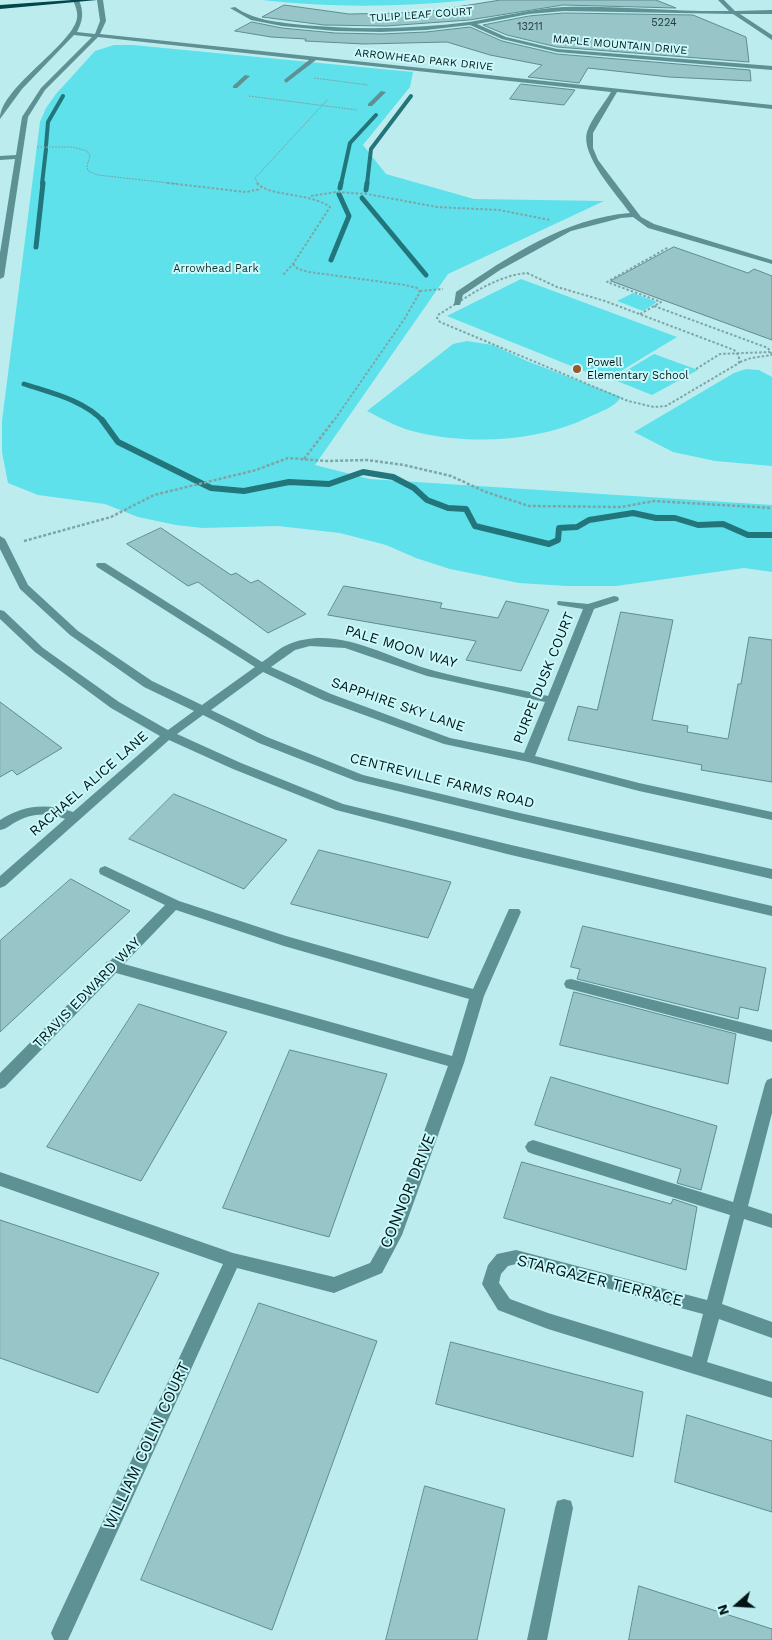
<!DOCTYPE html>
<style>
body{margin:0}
#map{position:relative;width:772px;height:1640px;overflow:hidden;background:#bdecef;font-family:"Work Sans",sans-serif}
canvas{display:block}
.north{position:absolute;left:712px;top:1580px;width:50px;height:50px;-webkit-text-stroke:4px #caf9fc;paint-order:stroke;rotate:251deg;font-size:14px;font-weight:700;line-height:20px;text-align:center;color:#031415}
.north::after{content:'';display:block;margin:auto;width:18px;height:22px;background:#031415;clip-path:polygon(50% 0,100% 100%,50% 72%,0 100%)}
</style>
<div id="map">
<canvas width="772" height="1640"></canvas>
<div class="north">N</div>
</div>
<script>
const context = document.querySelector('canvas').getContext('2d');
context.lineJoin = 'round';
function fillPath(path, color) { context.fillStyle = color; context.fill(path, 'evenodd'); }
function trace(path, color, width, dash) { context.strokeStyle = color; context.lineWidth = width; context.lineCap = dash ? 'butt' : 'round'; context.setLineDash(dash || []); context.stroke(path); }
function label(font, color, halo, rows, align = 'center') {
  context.font = font + ' "Work Sans",sans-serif'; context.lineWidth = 4; context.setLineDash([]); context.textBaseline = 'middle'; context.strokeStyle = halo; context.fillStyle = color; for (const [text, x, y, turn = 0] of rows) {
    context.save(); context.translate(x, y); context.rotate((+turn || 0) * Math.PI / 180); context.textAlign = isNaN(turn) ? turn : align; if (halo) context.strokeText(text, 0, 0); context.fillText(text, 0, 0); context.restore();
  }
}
fillPath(new Path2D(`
 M262,0h208c-70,7 -139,8 -208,0z
 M114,45h19l280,27 -3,15 -47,58 23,29 88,25 130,2 -156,73 -133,191 55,14 402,26v67l-28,-4 -128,18h-49l-48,-3 -69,-14 -34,-11 -30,-13 -46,-12 -62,-7 -75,2 -27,-3 -38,-8 -33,-13 -67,-9 -30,-12 -6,-31v-31l38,-299 6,-14 10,-14 39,-43z
 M521,279l156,58 -71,43 -159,-64z
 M633,293l24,9 -14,9 -26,-10z
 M467,341l26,4 34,16 94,36c-6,10 -21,15 -32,20 -49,24 -115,28 -169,16 -19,-4 -36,-13 -53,-22l86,-67z
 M654,354l44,16 -46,25 -40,-16z
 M746,369l13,1 13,7v89l-57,-5 -42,-9 -39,-20 100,-59z`), '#5ee1ea');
trace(new Path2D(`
 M46,146l2,-24 15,-26
 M42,184l4,-35
 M341,184l9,-41 26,-28
 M367,184l4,-35 40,-53`), '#22767b', 4);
trace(new Path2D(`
 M340,188l1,-5
 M366,190l1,-7
 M362,198l64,77
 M36,247l7,-64
 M331,260l18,-44 -10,-22
 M24,384c27,9 60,16 80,38`), '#22767b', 5);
trace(new Path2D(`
 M102,420l16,22 93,46 33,3 45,-9 40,2 34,-12 30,5 21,11 13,12 21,8 18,1 9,17 74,18 9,-4 1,-12 18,-1 12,-7 44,-7 23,5h19l23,7 25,-1 25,11h24`), '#22767b', 6);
const building = new Path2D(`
 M501,0h155l20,8 -113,-3 -94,15 -83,6 -62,-1 -62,-8 22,-12 65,9 51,-1 31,-2z
 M564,13l129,2 53,22 3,25 -192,-15 -50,-12 -24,-10 46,-9z
 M252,22l30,6 53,5 46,1 45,-2 44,-5 32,14 55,13 193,16 1,11 -82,-4 -81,-9 -9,15 -51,-6 14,-12 -52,-10 -43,-13 -83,2 -59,-3 1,-2 -35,-2 -36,-6z
 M521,84l54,6 -11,15 -54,-6z
 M674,247l74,26 6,-4 18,7v64l-161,-59z
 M161,528l70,47 5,-2 15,10 7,-3 48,34 -38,19 -70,-51 -10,4 -61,-42z
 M344,586l98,17 -2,5 58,10 8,-17 43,9 -28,61 -55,-11 10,-19 -148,-26z
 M621,612l52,8 -21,100 36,6 -1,6 41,7 10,-55h3l8,-47 23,3v142l-71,-12 1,-5 -134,-25 10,-34 19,4z
 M0,702l62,46 -45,27 -5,-5 -12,7z
 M174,794l113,46 -43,49 -115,-50z
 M319,850l132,32 -23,56 -137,-34z
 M71,879l59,32 -130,121v-91z
 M583,926l183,42 -8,43 -18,-4 -2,12 -161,-40 3,-10 -9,-2z
 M574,992l162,42 -8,50 -168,-39z
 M139,1004l88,28 -86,149 -94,-34z
 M290,1050l97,24 -58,163 -106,-29z
 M551,1077l166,49 -16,64 -24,-7 4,-14 -146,-44z
 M522,1162l149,42 2,-5 24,8 -11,63 -182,-52z
 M0,1220l159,53 -61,120 -98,-35z
 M259,1303l118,38 -105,289 -131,-50z
 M451,1342l192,50 -10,65 -197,-53z
 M687,1415l85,26v71l-97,-30z
 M425,1486l80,23 -28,131h-91z
 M639,1586l133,43v11h-143z`);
fillPath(building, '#97c5c8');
trace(building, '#608c8f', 1);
trace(new Path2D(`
 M314,78l54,7
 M249,96l108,14
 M37,147h36l14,4 3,5 -3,10 1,5 10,4 80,9
 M258,184l-3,-6 73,-79`), '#7fa4a6', 1, [2, 1]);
trace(new Path2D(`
 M167,183l79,9 15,-3
 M257,183c12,14 52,9 73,24l-37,57 -11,12
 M311,196l25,-4 31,2 70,13 62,3 51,10
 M293,264l5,5 11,3 96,13 12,3 3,4 -15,26 -72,104
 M527,273l30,14 48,14 129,49 5,6v7l-73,43 -12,1 -26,-6 -188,-79 -3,-4 1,-3c28,-17 56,-39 89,-42z
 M420,291l23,-2
 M654,306l114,42 4,7
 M640,314l21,-12 -54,-20 62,-35
 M740,362l11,-4 21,-3
 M696,369l24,-15 50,-2`), '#7fa4a6', 2, [2.5, 2]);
trace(new Path2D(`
 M304,459l30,-39
 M24,541l87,-24 43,-22 102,-25 32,-12 37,3 42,-1 37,5 47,11 35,16 43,14 92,1 33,-6 118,7`), '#7fa4a6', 2.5, [3, 2]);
fillPath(new Path2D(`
 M73,0h6c5,13 4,20 -2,32l18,2 5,-13 -3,-21h6l3,21 -6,13 672,71v4l-155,-17 -24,41v15l5,12 43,57 13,7 118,36v4l-124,-36 -15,-11 -12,1 -50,13 -71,39 -37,25 -3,10h-6l2,-13c52,-35 109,-74 174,-79 -13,-18 -50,-58 -43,-81 4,-13 17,-28 24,-40l-295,-32 -30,23 -2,-3 25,-20 -211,-23 -53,53 -17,27 -24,160 -4,2v-26l15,-94 -15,1v-4l16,-1 6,-38 19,-29 51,-51 -18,-2 -52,54 -22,30c0,-30 65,-69 76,-97 3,-7 0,-15 -3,-22z
 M718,0h6l11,11 37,-1v4h-32l32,21v5l-39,-26 -169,-3 -35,3 -52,10 29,13 51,12 215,17v4l-215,-18 -55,-13 -32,-14 -44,5 -45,2 -46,-1 -53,-5 -31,-6 -21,-12 5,-1c20,14 44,15 68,18 56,5 111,4 166,-3 31,-5 62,-13 94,-15 55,-2 110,5 166,4z
 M245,75l5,1 -13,12h-4v-2z
 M381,91l5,1 -14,14h-4v-2z
 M0,536l5,3 23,46 50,46 74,50 50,24 53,-38 -158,-100 -1,-2 1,-2h8l157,99c8,-5 17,-14 25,-17 49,-22 102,14 148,26 37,10 75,16 113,25l35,-87 -25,-4 -1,-2 1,-2 30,3 26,-8 4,1 1,2 -1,2 -24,8 -59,147 104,27 133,29v8l-133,-29 -111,-29 -84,-18 -121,-44 -60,-28 -52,38 56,27 96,38 157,38 252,56v10l-252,-58 -164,-40 -97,-38 -56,-28 -26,19 64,29 102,41 164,40 265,62v10l-265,-62 -171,-44 -103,-41 -64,-29 -164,146 -5,2v-12l65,-57c-18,-7 -34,-6 -51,4 -5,3 -8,6 -14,7v-10c24,-15 46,-17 73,-8l87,-76 -49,-28 -76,-56 -35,-33v-9l4,1 39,37 76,54 49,28 26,-19 -50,-24 -74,-52 -50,-46 -20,-40zM310,646l35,2 82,28 118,26 -21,51 -74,-15 -119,-44 -60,-27 24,-17z
 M105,866l74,35 107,35 187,53 36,-80h10l2,3 -37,84 -20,67 -62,172 -20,38 -48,20 -97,-25 -169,372h-14l-3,-7 3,-7 169,-362 -223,-78v-14l233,81 101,24 36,-14 17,-30 61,-167 -332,-93 -111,114 -5,2v-16l105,-106 1,-5 4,-1 55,-56 -65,-31 -1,-3 1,-3zM176,910l108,36 185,53 -17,57 -328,-92z
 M571,979l201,51v12l-206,-54 -2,-4 2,-4z
 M772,1078v35l-24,93 24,8v14l-28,-9 -22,85 50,18v16l-53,-19 -12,43 65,20v16l-224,-69 -50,-19 -16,-26 6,-19 9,-11 19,-4 191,50 23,-85 -197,-61 -5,-2 -3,-5 3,-5 5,-2 200,62 32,-118 2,-4zM516,1264l187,50 -11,43 -144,-44 -38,-14 -11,-16 2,-9 7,-8z
 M564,1499l7,2 2,7 -26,132h-20l28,-132 2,-7z`), '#5e9194');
fillPath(new Path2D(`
 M72,0h25l-97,9v-4z`), '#00484c');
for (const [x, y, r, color] of [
 [577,369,5,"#9c572b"]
]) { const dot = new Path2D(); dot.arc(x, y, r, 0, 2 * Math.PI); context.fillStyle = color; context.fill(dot); trace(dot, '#caf9fc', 2); }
label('11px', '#031415', '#caf9fc', [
 ["TULIP LEAF COURT",421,15,-4],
 ["MAPLE MOUNTAIN DRIVE",620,45,5],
 ["ARROWHEAD PARK DRIVE",424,60,6]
]);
label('11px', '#284042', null, [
 ["5224",664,23],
 ["13211",530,27]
]);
label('11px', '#162f30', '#caf9fc', [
 ["Arrowhead Park",216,269]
]);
label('11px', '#031415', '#caf9fc', [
 ["Powell",587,363],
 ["Elementary School",587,376]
], 'left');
label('14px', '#031415', '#caf9fc', [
 ["PALE MOON WAY",401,647,17],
 ["PURPE DUSK COURT",544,678,-68],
 ["SAPPHIRE SKY LANE",398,705,19],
 ["CENTREVILLE FARMS ROAD",442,781,14],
 ["RACHAEL ALICE LANE",89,784,-41],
 ["TRAVIS EDWARD WAY",87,993,-46]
]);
label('16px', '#031415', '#caf9fc', [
 ["CONNOR DRIVE",408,1191,-68],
 ["STARGAZER TERRACE",600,1281,14],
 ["WILLIAM COLIN COURT",147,1446,-65]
]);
</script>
